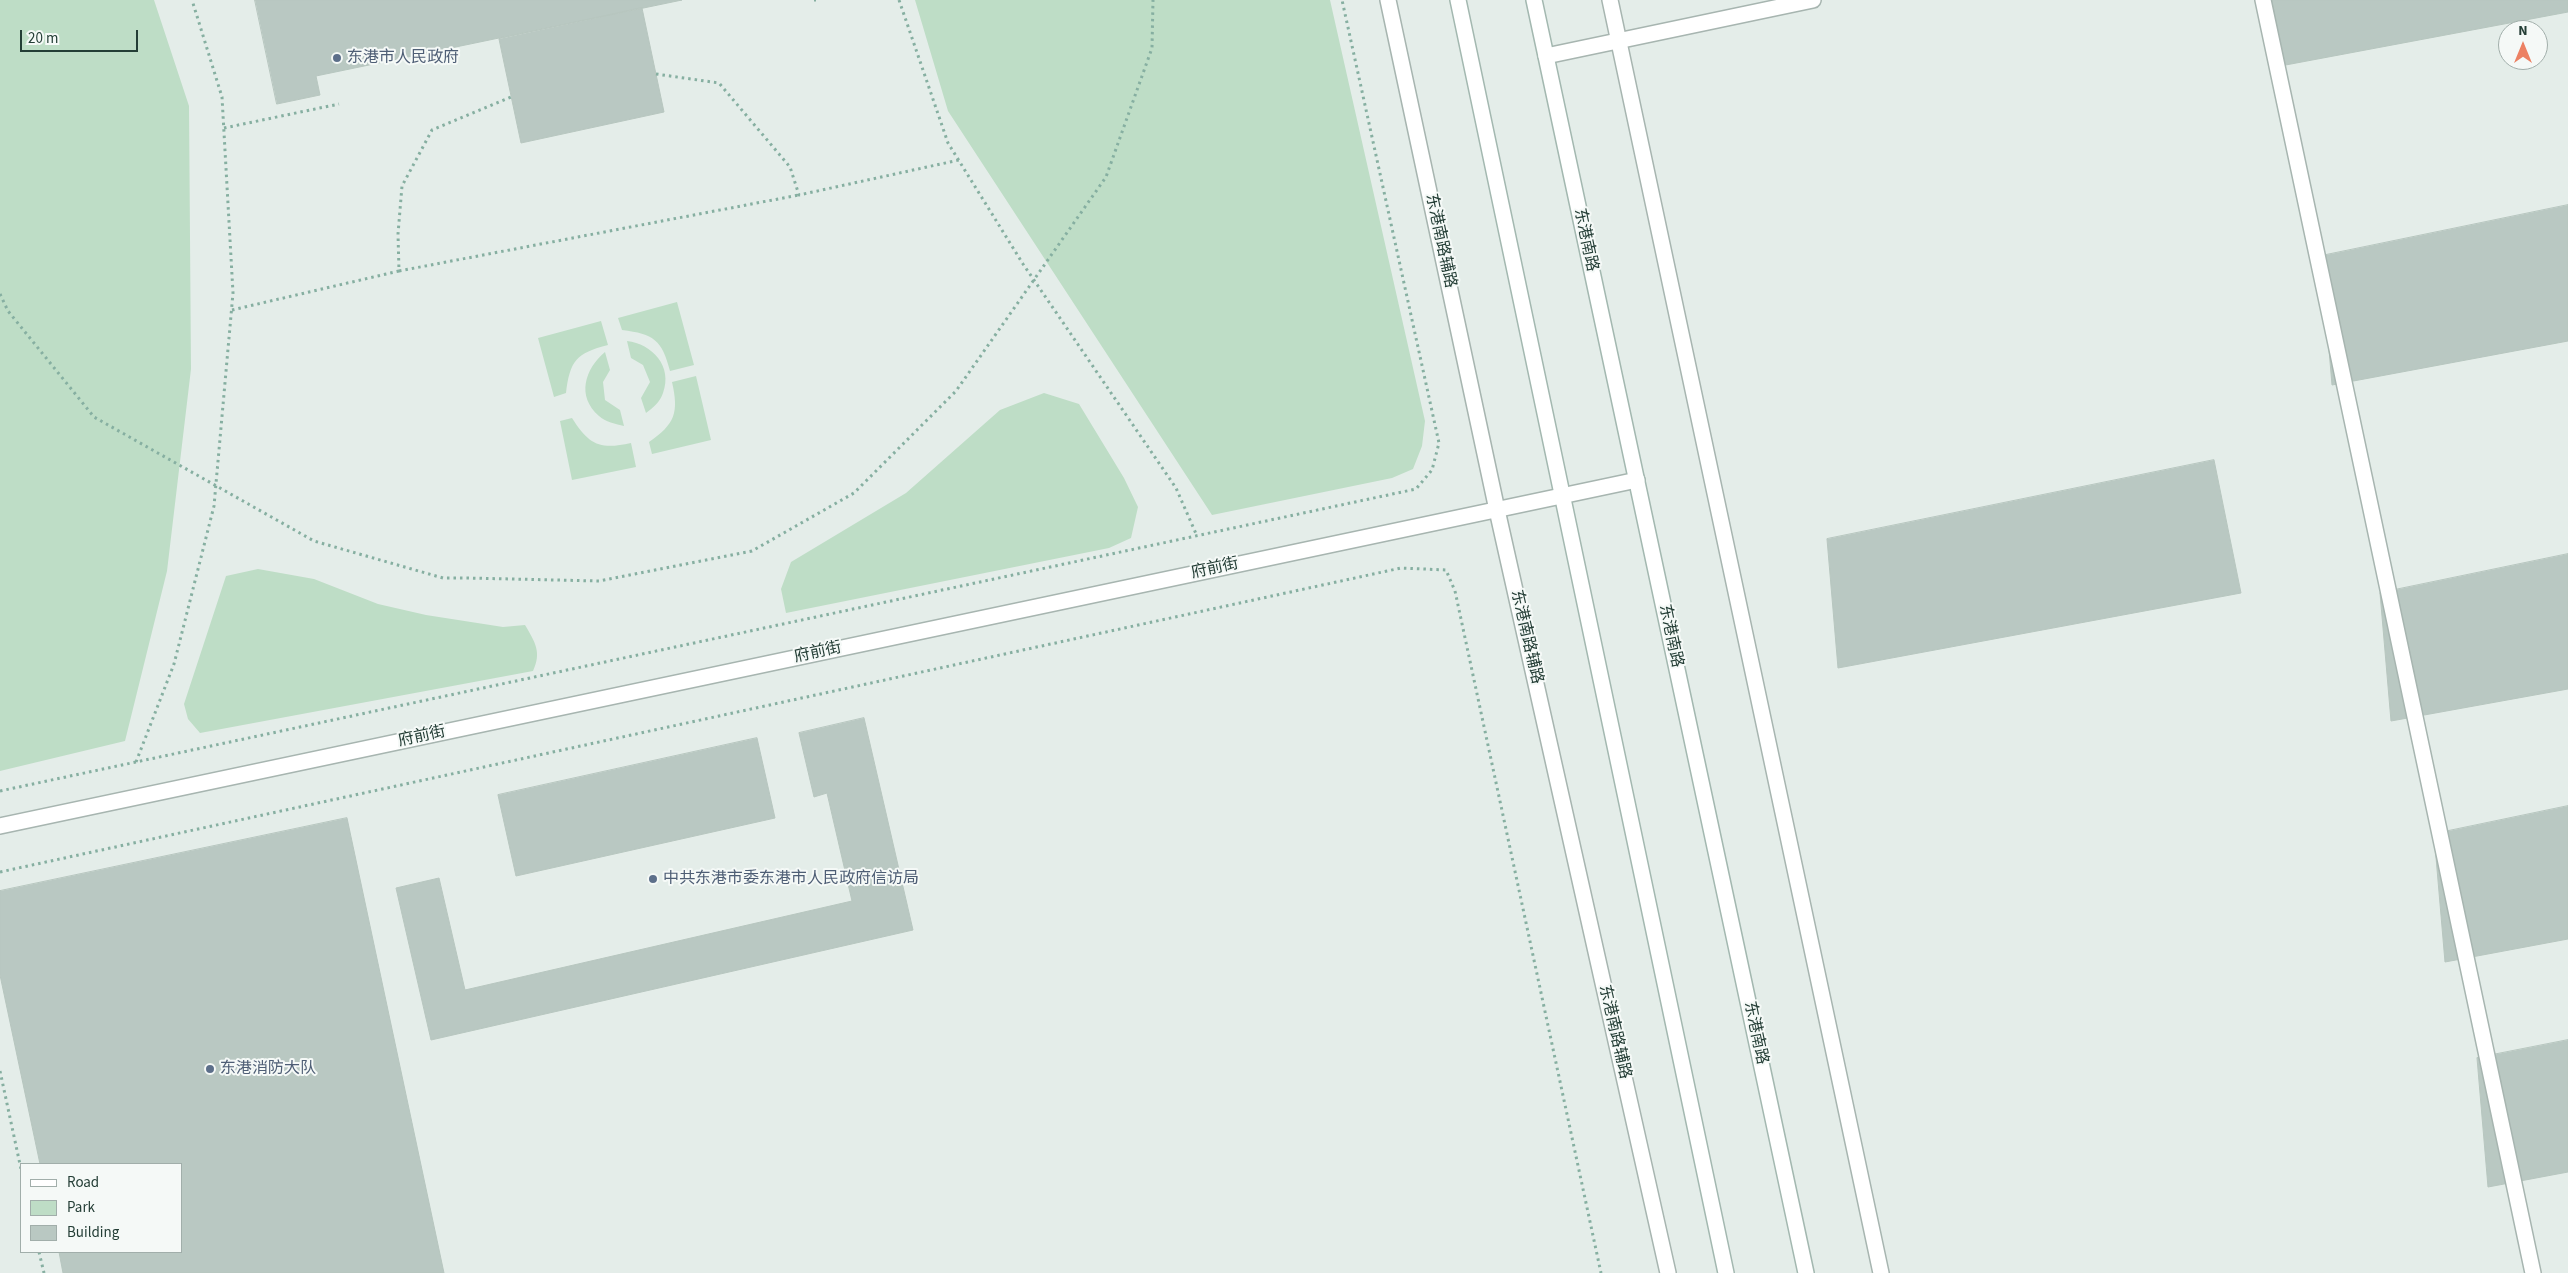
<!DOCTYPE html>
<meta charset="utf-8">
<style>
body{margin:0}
#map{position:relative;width:2568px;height:1273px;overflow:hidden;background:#e4ede9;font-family:"Source Sans 3",sans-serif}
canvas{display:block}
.legend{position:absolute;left:20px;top:1163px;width:162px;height:90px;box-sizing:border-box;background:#f5f9f7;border:1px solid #a1aeaa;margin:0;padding:6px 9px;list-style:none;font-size:15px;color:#243e36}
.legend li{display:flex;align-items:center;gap:10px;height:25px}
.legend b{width:25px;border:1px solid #a1aeaa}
.north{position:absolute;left:2498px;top:20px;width:50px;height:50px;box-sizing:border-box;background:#f5f9f7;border:1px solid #a1aeaa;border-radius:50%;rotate:0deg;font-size:14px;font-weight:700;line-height:20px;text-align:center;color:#243e36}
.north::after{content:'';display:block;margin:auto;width:18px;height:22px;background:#ec8163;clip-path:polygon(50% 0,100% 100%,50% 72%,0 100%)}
.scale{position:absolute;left:20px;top:30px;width:118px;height:22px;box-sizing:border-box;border:2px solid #243e36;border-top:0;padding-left:6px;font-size:15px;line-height:18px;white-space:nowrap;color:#243e36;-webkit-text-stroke:4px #f5f9f7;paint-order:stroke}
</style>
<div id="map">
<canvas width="2568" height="1273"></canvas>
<ul class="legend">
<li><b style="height:6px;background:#fff"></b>Road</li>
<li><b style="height:14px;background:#beddc6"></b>Park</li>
<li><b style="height:14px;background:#b9c8c2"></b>Building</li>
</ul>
<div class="north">N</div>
<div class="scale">20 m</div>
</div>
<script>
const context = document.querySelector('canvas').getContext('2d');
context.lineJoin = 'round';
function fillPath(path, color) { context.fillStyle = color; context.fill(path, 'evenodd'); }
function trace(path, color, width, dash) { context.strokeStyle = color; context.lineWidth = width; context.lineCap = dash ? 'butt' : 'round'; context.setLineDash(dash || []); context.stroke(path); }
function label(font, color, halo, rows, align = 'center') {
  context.font = font + ' "Source Sans 3","Noto Sans SC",sans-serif'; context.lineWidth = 4; context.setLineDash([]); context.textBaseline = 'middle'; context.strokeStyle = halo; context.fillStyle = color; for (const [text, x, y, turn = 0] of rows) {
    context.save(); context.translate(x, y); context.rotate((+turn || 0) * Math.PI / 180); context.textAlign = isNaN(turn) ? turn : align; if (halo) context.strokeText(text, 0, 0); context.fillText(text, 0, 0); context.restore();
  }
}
fillPath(new Path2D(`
 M0,0h154l35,106 2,263 -24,202 -42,170 -125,30z
 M915,0h415l95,421 -3,25 -9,23 -21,9 -180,37 -264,-404z
 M677,302l17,63 -24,6c-8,-31 -16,-37 -48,-41l-4,-12z
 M601,321l7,24c-32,8 -38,16 -42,48l-12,4 -16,-59z
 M627,341c25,3 46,25 36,52 -3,9 -10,15 -17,20l-5,-15 9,-16 -7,-17 -12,-7z
 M605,352l5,18 -7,12 2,18 15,10 4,16c-8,-2 -19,-4 -25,-10 -23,-20 -14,-47 6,-64z
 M696,376l15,64 -59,14 -3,-12c26,-18 30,-29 23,-60z
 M1044,393l35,11 45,74 14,29 -7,31 -22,10 -323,65 -5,-24 10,-27 115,-69 94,-83z
 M572,418c17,27 28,32 59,25l5,24 -64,13 -12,-59z
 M258,569l56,10 64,25 48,11 77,12 22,-2c10,17 17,27 8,46l-333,62 -12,-14 -4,-15 42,-128z`), '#beddc6');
const building = new Path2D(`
 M255,0h427l-366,76 4,19 -43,9z
 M2270,0h298v12l-293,55z
 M642,8l22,104 -143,31 -22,-104z
 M2568,205v136l-236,44 -11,-129z
 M2214,460l27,133 -403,75 -11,-129z
 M2568,554v135l-177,32 -11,-128z
 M864,718l49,212 -482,110 -35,-152 43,-10 26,112 387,-89 -25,-108 -13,4 -15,-64z
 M757,738l18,80 -259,58 -18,-81z
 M2568,806v133l-123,23 -11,-128z
 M347,818l97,455h-381l-4,-21h122v-88h-141l-40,-189v-84z
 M2568,1040v132l-80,15 -11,-129z`);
fillPath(building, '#b9c8c2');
trace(building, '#b7c6bf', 1);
const service = new Path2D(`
 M1388,0l109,510 171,763
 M1610,0l271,1273`);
const minor = new Path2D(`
 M2263,0l270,1273
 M1546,56l267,-56
 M0,826l1637,-346`);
const secondary = new Path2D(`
 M1458,0l268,1273
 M1534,0l272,1273`);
trace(service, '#a7b5b0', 18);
trace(minor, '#a7b5b0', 18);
trace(secondary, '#a3b8b0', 18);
trace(new Path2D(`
 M814,0h2
 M899,0l49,143 75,121 153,224 21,48
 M656,74l63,9 71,84 9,28 160,-35
 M224,128l115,-24
 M399,271l400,-76
 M0,294l8,17 86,106 220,124 129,37h24l132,3 153,-30 102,-58 102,-102 150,-214 46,-129 1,-48
 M232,310l167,-39 -1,-37 4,-48 30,-56 79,-33
 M136,762l38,-98 40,-158 19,-213 -11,-196 -30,-97
 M0,791l1416,-302 16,-19 7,-27 -97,-443
 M0,872l1401,-304 45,2 9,21 146,682
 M0,1071l21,98
 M39,1252l5,21`), '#86afa1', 3, [2.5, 4]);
trace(service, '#fff', 15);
trace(minor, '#fff', 15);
trace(secondary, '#fff', 15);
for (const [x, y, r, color] of [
 [337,58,5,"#5c6f8a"],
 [653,879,5,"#5c6f8a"],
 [210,1069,5,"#5c6f8a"]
]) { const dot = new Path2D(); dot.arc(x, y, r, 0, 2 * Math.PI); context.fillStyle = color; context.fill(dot); trace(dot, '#f5f9f7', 2); }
label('16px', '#4e5e75', '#f5f9f7', [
 ["东港市人民政府",347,58],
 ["中共东港市委东港市人民政府信访局",663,879],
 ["东港消防大队",220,1069]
], 'left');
label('16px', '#243e36', '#f5f9f7', [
 ["东港南路",1585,240,78],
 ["东港南路辅路",1440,241,78],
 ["府前街",1215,569,-12],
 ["东港南路",1670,636,78],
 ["东港南路辅路",1526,637,77],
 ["府前街",818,653,-12],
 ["府前街",422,737,-12],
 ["东港南路辅路",1614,1032,77],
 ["东港南路",1755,1033,78]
]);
</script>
